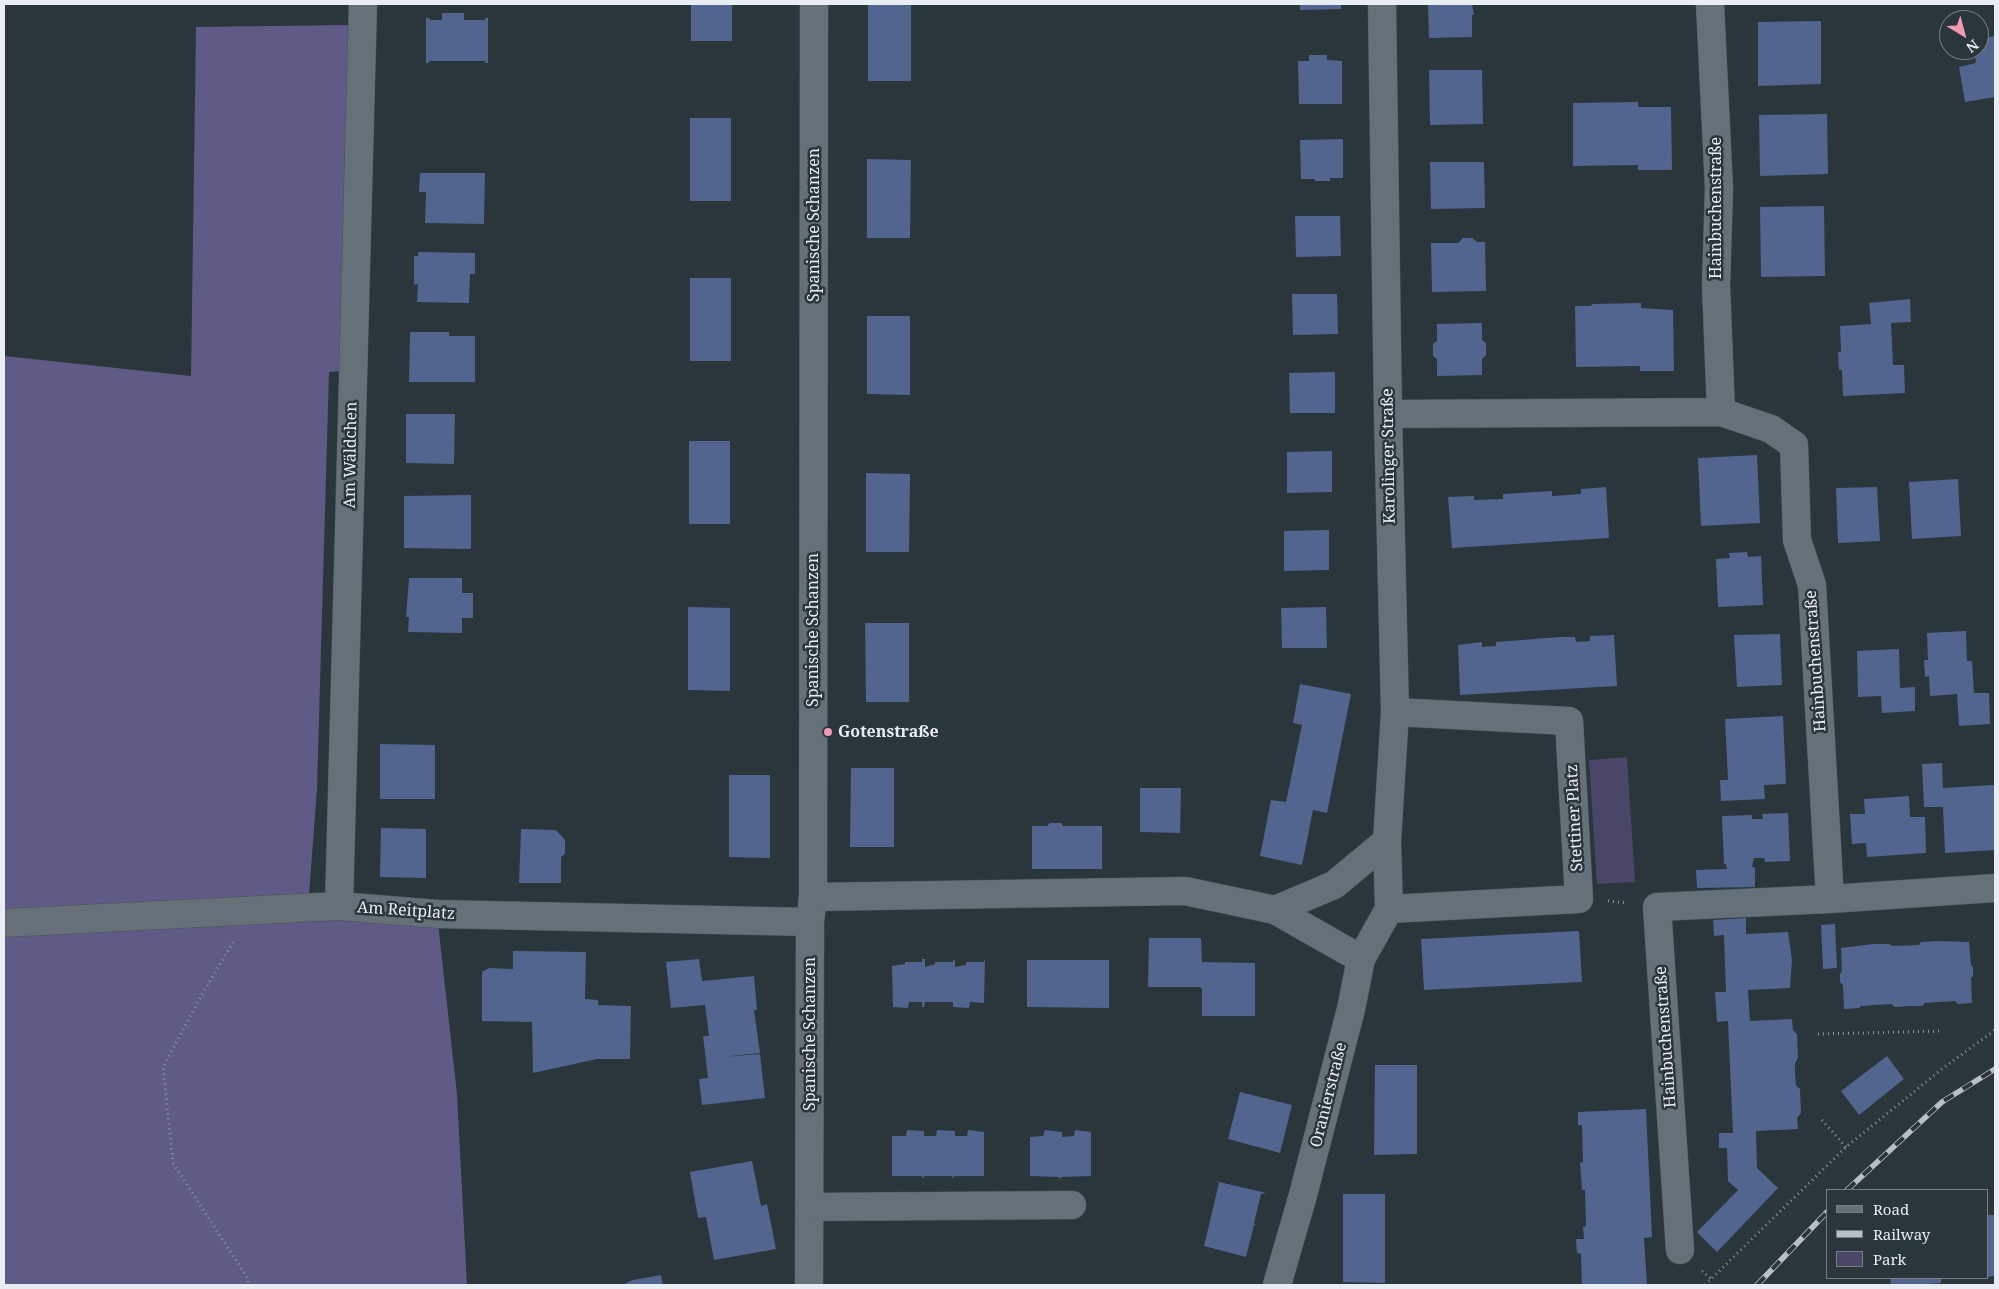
<!DOCTYPE html>
<meta charset="utf-8">
<style>
body{margin:0}
#map{position:relative;width:1999px;height:1289px;overflow:hidden;background:#2a353c;font-family:"Noto Serif",serif}
canvas{display:block}
.frame{position:absolute;inset:0;border:5px solid #e8eef3;pointer-events:none}
.legend{position:absolute;left:1826px;top:1189px;width:162px;height:90px;box-sizing:border-box;background:#2a353c;border:1px solid #767f85;margin:0;padding:6px 9px;list-style:none;font-size:15px;color:#e8eef3}
.legend li{display:flex;align-items:center;gap:10px;height:25px}
.legend b{width:25px;border:1px solid #767f85}
.north{position:absolute;left:1939px;top:10px;width:50px;height:50px;box-sizing:border-box;background:#2a353c;border:1px solid #767f85;border-radius:50%;rotate:143deg;font-size:14px;font-weight:700;line-height:20px;text-align:center;color:#e8eef3}
.north::after{content:'';display:block;margin:auto;width:18px;height:22px;background:#f19ab4;clip-path:polygon(50% 0,100% 100%,50% 72%,0 100%)}
</style>
<div id="map">
<canvas width="1999" height="1289"></canvas>
<div class="frame"></div>
<ul class="legend">
<li><b style="height:6px;background:#657079"></b>Road</li>
<li><b style="height:6px;background:#b8c0c5"></b>Railway</li>
<li><b style="height:14px;background:#4a4668"></b>Park</li>
</ul>
<div class="north">N</div>
</div>
<script>
const context = document.querySelector('canvas').getContext('2d');
context.lineJoin = 'round';
function fillPath(path, color) { context.fillStyle = color; context.fill(path, 'evenodd'); }
function trace(path, color, width, dash) { context.strokeStyle = color; context.lineWidth = width; context.lineCap = dash ? 'butt' : 'round'; context.setLineDash(dash || []); context.stroke(path); }
function label(font, color, halo, rows, align = 'center') {
  context.font = font + ' "Noto Serif",serif'; context.lineWidth = 5; context.setLineDash([]); context.textBaseline = 'middle'; context.strokeStyle = halo; context.fillStyle = color; for (const [text, x, y, turn = 0] of rows) {
    context.save(); context.translate(x, y); context.rotate((+turn || 0) * Math.PI / 180); context.textAlign = isNaN(turn) ? turn : align; if (halo) context.strokeText(text, 0, 0); context.fillText(text, 0, 0); context.restore();
  }
}
fillPath(new Path2D(`
 M1627,757l8,125 -38,2 -8,-124z`), '#4a4668');
fillPath(new Path2D(`
 M350,25l-1,345 -20,2 -12,416 -10,134 130,-8 20,180 10,191h-463v-929l187,20 5,-349z`), '#5f5a86');
fillPath(new Path2D(`
 M691,4h41v37h-41z
 M868,4h43v77h-43z
 M1300,4h41v5l-41,1z
 M1428,4h44l2,11h-2v22l-43,1z
 M442,13h22v7h21v-2h3v45h-3v-2h-56v2h-3v-45h3l1,2h12z
 M1821,21v63l-63,2v-64z
 M1995,36v61l-30,5 -6,-35 17,-4 -2,-13h5v-11z
 M1309,55h18v5l15,1v43h-43l-1,-43h11z
 M1429,70h53l1,54 -53,1z
 M1638,102v5h33l1,63h-34v-5l-65,1v-63z
 M1827,114l1,60 -68,2 -1,-61z
 M690,118h41v83h-41z
 M1343,139v39h-13v3h-15v-2h-14l-1,-39z
 M867,159l44,1 -1,78h-43z
 M1430,162h54l1,46 -54,1z
 M420,173h65l-1,51 -59,-1 1,-31h-7z
 M1824,206l1,70 -64,1 -1,-70z
 M1295,216h45l1,40 -45,1z
 M1463,238h9l5,4h8l1,49 -54,1 -1,-49h27z
 M418,252l57,1v21h-5l-1,29 -52,-1 1,-18 -4,1v-29h4z
 M690,278h41v83h-41z
 M1292,294h45l1,40 -45,1z
 M1910,299l1,23 -20,1 2,42h11l1,28 -62,3 -1,-26h-3l-1,-18h3l-1,-26 31,-2 -2,-21z
 M1641,303v5l32,2 1,61h-34v-5l-64,1 -1,-61h15l3,-2z
 M867,316h43v79l-43,-1z
 M1482,323v17l4,3v12l-4,4v16l-45,1v-17l-4,-3v-12l4,-3v-17z
 M410,332h39v4h26v46h-66z
 M1335,372v41h-45l-1,-40z
 M406,414h49l-1,50 -48,-1z
 M689,441h41v83h-41z
 M1332,451v41l-45,1v-41z
 M1757,455l3,68 -59,3 -3,-68z
 M866,473l44,1 -1,78h-43z
 M1958,479l3,57 -49,3 -3,-57z
 M1606,487l3,51 -157,10 -4,-51 26,-1v4l29,-1v-5l49,-3v5l15,-1 14,-1v-5z
 M1877,487l3,54 -42,2 -2,-55z
 M471,495v54l-67,-1v-52z
 M1329,530v40l-45,1v-40z
 M1747,552l1,5 13,-1 2,49 -45,2 -2,-48 14,-1 -1,-5z
 M409,578h53v15h11v25h-11v15l-54,-1 1,-15h-3z
 M688,607l42,1v83l-42,-1z
 M1326,607l1,41h-45l-1,-40z
 M865,623h44v79h-43z
 M1966,631l1,30h5l2,32h15l1,31 -31,2 -2,-32 -27,2 -1,-20 -4,1 -1,-17h4l-1,-27z
 M1780,634l2,51 -45,2 -3,-52z
 M1614,635l3,51 -157,9 -2,-50 24,-3v5l14,-1v-4l64,-5h15l1,5 14,-1v-5z
 M1899,649l1,39 15,-1v24l-33,2 -1,-17 -23,1 -1,-46z
 M1300,684l51,10 -24,119 -14,-3 -11,55 -42,-9 11,-56 15,2 16,-77 -9,-2z
 M1783,716l3,68 -22,1 1,14 -44,2 -1,-21h8l-3,-61z
 M380,744l55,1v54h-55z
 M1942,763l1,25 50,-3 2,2v63l-50,3 -2,-46h-19l-2,-43z
 M851,768h43v79h-44z
 M729,775h41v83l-41,-1z
 M1140,788h41l-1,45 -40,-1z
 M1909,796l1,21h15l1,36 -59,4 -1,-14 -14,1 -2,-30h15l-1,-15z
 M1788,813l2,48 -25,1 -1,-4h-10l-2,9h3v20l-58,1 -1,-18 31,-1 -1,-5h-2l-2,-48 30,-1v4h11l-1,-5z
 M1050,823h11l2,3h39v43h-70v-43h15z
 M381,828l45,1v49l-46,-1z
 M521,829l35,1 9,10v14l-4,3v26h-42z
 M1746,918v16l42,-2 4,28 -2,28 -42,2 2,31 42,-2 1,11 4,4 1,24 -3,5v11l1,11 4,4 1,24 -4,5 1,11 -42,2 1,37 21,20 -61,64 -20,-20 41,-42 -10,-9 -1,-33h-8v-15h14l-5,-112 -11,1 -2,-30h11l-2,-57 -10,1 -1,-16z
 M1835,924l2,44 -14,1 -2,-44z
 M1579,931l3,51 -158,8 -3,-51z
 M1149,938h52l1,24 53,1v53h-53v-27l-2,-2h-52z
 M1938,941l31,1 2,23 2,2v9l-2,2 1,25 -14,1 -3,-3 -30,2 -3,3h-13l-14,1 -4,-3 -30,2 -2,2 -15,1 -1,-24 -3,-3v-8l2,-3 -1,-23 32,-4h16l3,2 27,-1 2,-3z
 M513,951l73,1 -1,47 13,1v5l33,1 -1,53h-33l-64,14 -1,-51 -50,-1v-49l7,-4 24,1z
 M699,959l3,22 52,-5 3,34h-3l6,43 -38,4 38,-3 5,44 -63,7 -3,-26 9,-1 -5,-42h6l-4,-31 -34,3 -5,-46z
 M922,959h3v8l10,-3v-2h18v-2h2v7l11,-2v-3h17l2,-2 -1,43 -14,-1 -1,6 -16,-1v-5h-28l-1,5h-2v-5h-13l-1,6 -15,-1 -1,-41 13,-2v-2h17z
 M1027,960h82v48l-82,-1z
 M1887,1056l17,23 -45,36 -18,-24z
 M1375,1065h42v89l-43,1z
 M1240,1092l52,13 -12,48 -52,-14z
 M1646,1109l6,128 -8,1 3,47h-65l-1,-31 -4,-1 -1,-14h8l-1,-12 3,-1 -1,-36h-3l-1,-15 -1,-12 3,-1 -1,-37h-4v-13z
 M907,1130l17,1v5h12l1,-6 18,1v5h12l1,-6 16,2v44h-30l-1,3 -1,-3h-28v2l-3,-2h-29v-40h14z
 M1045,1130l17,2v5l12,-1 1,-6 16,2v44l-29,1 -2,2 -1,-2 -29,-1v-39l13,-1z
 M752,1161l9,45 6,-2 9,45 -62,11 -8,-43 -8,1 -8,-46z
 M1215,1181l51,12 -5,1 -7,29 2,2h-2l-8,32 -42,-11 15,-63z
 M1343,1194h42v89l-42,-1z
 M1988,1215h7v61l-7,1z
 M661,1275l2,10h-41l11,-5z
 M1890,1278h51v5l-22,2h-28z`), '#52658f');
const minor = new Path2D(`
 M1382,4l6,410 7,298 -8,129 2,68
 M1710,4l9,185 -3,96 5,127
 M1388,414l333,-2 50,17 23,16 3,95 15,45 18,314 165,-11
 M813,897l372,-6 90,19 59,-25 53,-44
 M339,906l24,-902
 M1389,909l190,-10 -10,-178 -174,-9
 M1275,910l86,49
 M4,923l335,-17 98,8 373,8
 M809,1207l263,-2
 M1680,1250l-23,-343 173,-8
 M809,1285l1,-363 3,-25 1,-893
 M1277,1285l26,-90 48,-186 10,-50 28,-50`);
trace(minor, '#4a5359', 29);
trace(new Path2D(`
 M1608,901l19,2
 M233,942l-34,58 -36,67 10,96 75,116v6
 M1818,1034l123,-3
 M1822,1120l24,27
 M1702,1271l9,8
 M1705,1285l141,-138 96,-78 53,-39`), '#8e969c', 3, [1, 4]);
trace(minor, '#657079', 28);
const rail = new Path2D(`
 M1847,1190l95,-88 53,-33
 M1757,1285l71,-74`);
trace(rail, '#b8c0c5', 5.5);
trace(rail, '#2a353c', 4, [11]);
for (const [x, y, r, color] of [
 [828,732,5,"#f19ab4"]
]) { const dot = new Path2D(); dot.arc(x, y, r, 0, 2 * Math.PI); context.fillStyle = color; context.fill(dot); trace(dot, '#2a353c', 2); }
label('16px', '#e8eef3', '#2a353c', [
 ["Hainbuchenstraße",1716,208,-90],
 ["Spanische Schanzen",814,225,-90],
 ["Am Wäldchen",351,455,-89],
 ["Karolinger Straße",1389,456,-91],
 ["Spanische Schanzen",813,630,-90],
 ["Hainbuchenstraße",1816,661,-94],
 ["Stettiner Platz",1575,818,-93],
 ["Am Reitplatz",406,911,4],
 ["Spanische Schanzen",810,1034,-90],
 ["Hainbuchenstraße",1666,1037,-94],
 ["Oranierstraße",1329,1095,-76]
]);
label('bold 16px', '#e8eef3', '#2a353c', [
 ["Gotenstraße",838,732]
], 'left');
</script>
